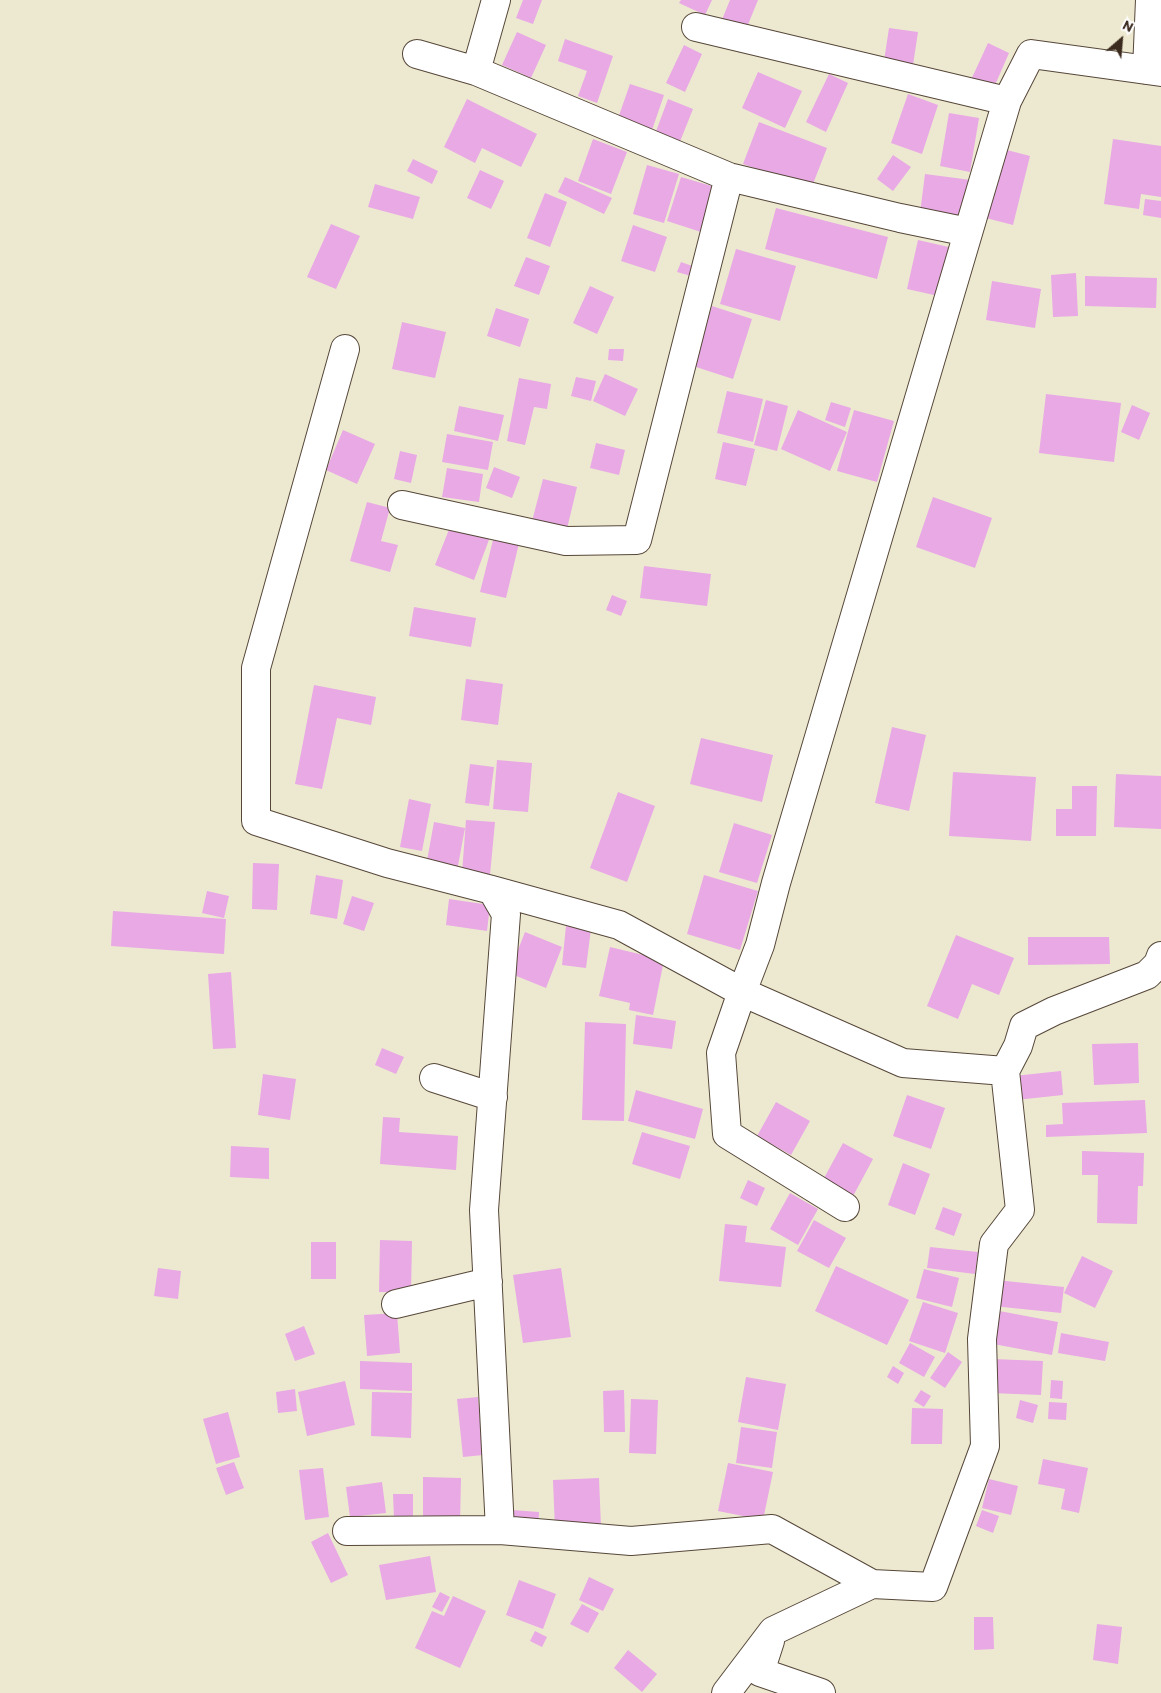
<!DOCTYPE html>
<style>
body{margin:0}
#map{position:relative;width:1161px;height:1693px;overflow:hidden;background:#ede9d0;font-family:Itim,sans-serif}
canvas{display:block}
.north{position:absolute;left:1096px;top:15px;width:50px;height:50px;-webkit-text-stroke:4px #fff;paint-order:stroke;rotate:27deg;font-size:14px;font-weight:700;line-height:20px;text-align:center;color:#3b2a1e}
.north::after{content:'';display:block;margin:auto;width:18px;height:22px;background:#3b2a1e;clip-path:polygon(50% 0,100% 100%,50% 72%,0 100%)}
</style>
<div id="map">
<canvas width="1161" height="1693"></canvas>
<div class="north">N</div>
</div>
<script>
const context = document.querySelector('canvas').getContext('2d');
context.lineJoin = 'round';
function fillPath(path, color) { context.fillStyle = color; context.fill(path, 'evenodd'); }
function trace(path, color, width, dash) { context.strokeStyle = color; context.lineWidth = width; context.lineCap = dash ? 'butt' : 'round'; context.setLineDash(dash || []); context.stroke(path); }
fillPath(new Path2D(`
 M523,0h19l-9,24 -17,-6z
 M681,0h31l-7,15 -26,-12z
 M730,0h28l-13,32 -24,-10z
 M889,28l29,4 -5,33 -29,-4z
 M517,32l29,13 -15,33 -29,-13z
 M565,39l48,17 -16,47 -19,-7 9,-25 -29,-10z
 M988,43l21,10 -17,39 -22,-10z
 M684,45l18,9 -17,38 -19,-9z
 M758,72l44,19 -17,37 -43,-20z
 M829,74l19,9 -22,49 -20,-10z
 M630,84l34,11 -14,41 -34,-12z
 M908,94l30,11 -16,49 -31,-11z
 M467,99l70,35 -16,33 -39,-19 -7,15 -31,-16z
 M668,99l25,10 -14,35 -24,-10z
 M949,113l30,5 -9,54 -30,-6z
 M759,122l68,26 -16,41 -68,-25z
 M593,139l34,13 -16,42 -33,-13z
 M1113,139l48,7v51l-20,-3 -2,15 -35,-5z
 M1003,149l27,7 -17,69 -27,-7z
 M893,155l18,12 -18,24 -16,-12z
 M413,159l25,12 -6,13 -25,-13z
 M647,165l32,9 -15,49 -31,-9z
 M480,170l24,11 -13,28 -24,-11z
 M925,174l46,6 -6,40 -45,-7z
 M565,177l47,21 -8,16 -46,-22z
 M681,177l34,10 -14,45 -34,-11z
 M375,184l45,13 -7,22 -45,-12z
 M545,193l22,9 -17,45 -23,-9z
 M1145,199l16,2v17l-18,-3z
 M776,208l112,29 -11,42 -112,-30z
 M331,224l29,12 -24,53 -29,-12z
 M633,225l34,12 -12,35 -34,-11z
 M918,240l35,8 -10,49 -36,-8z
 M736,249l60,17 -16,55 -60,-17z
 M526,257l24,9 -11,29 -25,-9z
 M681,262l14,5 -4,9 -14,-4z
 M1076,273l2,43 -25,1 -2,-42z
 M1085,276l72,2 -1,30 -71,-2z
 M992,281l49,8 -6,39 -49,-8z
 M590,286l24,11 -17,37 -24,-11z
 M712,306l40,13 -19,60 -40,-13z
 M496,308l33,11 -9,28 -33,-11z
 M402,322l44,10 -11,46 -43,-9z
 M609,349h15l-1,12 -15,-1z
 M605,374l33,15 -13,27 -32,-15z
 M576,377l20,4 -5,20 -20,-5z
 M519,378l32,6 -4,25 -13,-2 -9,38 -18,-4z
 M727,391l36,8 -10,43 -36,-9z
 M1046,394l75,9 -7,59 -75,-9z
 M766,400l22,6 -11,45 -23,-6z
 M831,402l20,6 -6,19 -20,-7z
 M1132,405l18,8 -11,27 -18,-8z
 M459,406l45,9 -6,26 -44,-10z
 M798,410l49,22 -17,39 -49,-22z
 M854,410l40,11 -17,61 -40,-11z
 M343,430l32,14 -18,40 -31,-14z
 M447,434l46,8 -5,28 -46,-8z
 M723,442l32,7 -9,37 -31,-7z
 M596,443l29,7 -6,25 -29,-7z
 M400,451l17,4 -6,28 -17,-4z
 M494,467l26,10 -8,21 -26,-10z
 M447,468l36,6 -4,28 -37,-5z
 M543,479l34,8 -11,46 -35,-8z
 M933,497l59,21 -17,50 -59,-21z
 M367,502l23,6 -9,33 17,4 -8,27 -40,-11z
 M452,522l38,15 -16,43 -39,-15z
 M495,532l25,7 -14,59 -26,-6z
 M644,566l67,8 -4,32 -67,-8z
 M612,595l15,6 -6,15 -15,-6z
 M414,607l62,11 -5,29 -62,-11z
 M466,679l37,5 -5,41 -37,-5z
 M314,685l62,12 -5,28 -34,-7 -15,71 -27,-5z
 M892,727l34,8 -17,76 -34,-8z
 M701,738l72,17 -11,47 -72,-18z
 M497,760l35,3 -4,49 -35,-3z
 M470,764l24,3 -5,39 -24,-3z
 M953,772l83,5 -5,64 -82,-5z
 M1116,774l45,2v53l-47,-2z
 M1072,786h25l-1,50h-40v-27h16z
 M618,792l37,14 -28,76 -37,-14z
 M409,799l22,5 -9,47 -22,-4z
 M466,820l29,2 -5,53 -28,-2z
 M434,822l31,6 -8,43 -31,-5z
 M734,823l38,12 -15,48 -38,-11z
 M253,863l26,1 -2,46 -25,-1z
 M316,875l27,5 -6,39 -27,-5z
 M704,875l54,16 -18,59 -53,-16z
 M207,891l22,5 -5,22 -22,-5z
 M352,896l22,7 -10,28 -21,-7z
 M449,899l41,6 -3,26 -41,-6z
 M113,911l113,8 -2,35 -113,-8z
 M566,926l25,3 -5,39 -24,-3z
 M525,932l37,15 -16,41 -37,-15z
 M956,935l58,23 -15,37 -27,-11 -14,35 -31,-13z
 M1028,937h81l1,27 -82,1z
 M610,947l54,13 -11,55 -24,-5 1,-7 -31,-7z
 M231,972l5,76 -23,1 -5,-75z
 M636,1015l40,6 -4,28 -39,-5z
 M585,1022l41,2 -2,97 -42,-1z
 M1138,1043l1,40 -45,2 -2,-41z
 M382,1048l22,9 -8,17 -21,-9z
 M1061,1071l2,24 -47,5 -2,-24z
 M263,1074l33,5 -6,41 -32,-5z
 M636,1090l67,19 -8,30 -67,-18z
 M907,1095l38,13 -14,41 -38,-13z
 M1145,1100l2,33 -101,4v-12l17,-1 -1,-21z
 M776,1102l34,19 -19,34 -34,-19z
 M383,1117l17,1 -1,14 59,4 -2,34 -76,-6z
 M642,1132l48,14 -10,33 -48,-15z
 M843,1143l30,16 -21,39 -30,-16z
 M231,1146l38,2v31l-39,-2z
 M1082,1151l62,2 -1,33h-5l-1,38 -40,-1 1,-48h-16z
 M903,1163l27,11 -15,41 -27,-10z
 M748,1180l17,8 -8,18 -17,-8z
 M790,1193l28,16 -20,36 -28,-16z
 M943,1207l19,7 -8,22 -19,-7z
 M814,1220l32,18 -17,30 -32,-17z
 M725,1224l22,2 -2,16 41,5 -5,40 -62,-6z
 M380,1240l32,1 -1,52 -32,-1z
 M311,1242h25v37h-25z
 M930,1247l48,5 -3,22 -48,-6z
 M1082,1256l31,15 -18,37 -31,-15z
 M836,1266l73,34 -22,45 -72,-34z
 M158,1268l23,3 -3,28 -24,-3z
 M561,1268l10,69 -48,6 -10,-68z
 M924,1269l35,9 -7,29 -36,-9z
 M996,1280l68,7 -3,26 -68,-7z
 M923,1302l35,11 -13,40 -36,-12z
 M994,1310l64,12 -6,33 -64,-12z
 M397,1313l3,40 -33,3 -3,-41z
 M304,1326l11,28 -20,7 -10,-27z
 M1061,1333l48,9 -4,19 -47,-8z
 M910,1343l25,14 -11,20 -25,-14z
 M948,1352l14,10 -17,26 -15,-10z
 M992,1359l51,2 -2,34 -50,-2z
 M360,1361l52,2v28l-52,-2z
 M893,1366l11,7 -6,11 -11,-7z
 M746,1377l40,7 -8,46 -40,-8z
 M1051,1380l12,1 -1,18 -12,-1z
 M345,1381l10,44 -48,11 -9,-44z
 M295,1389l2,22 -19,2 -2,-21z
 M624,1390l1,42h-21l-1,-41z
 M921,1390l10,6 -7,11 -10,-6z
 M372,1392l40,1 -1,45 -40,-2z
 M478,1397l5,58 -20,2 -6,-58z
 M631,1399l27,1 -2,54 -27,-1z
 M1020,1400l18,5 -5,18 -17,-5z
 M1049,1402l18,1 -1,17 -18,-1z
 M912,1408l31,1 -1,35h-31z
 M228,1412l12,45 -24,7 -13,-45z
 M741,1427l36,5 -5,36 -36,-5z
 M1043,1459l45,9 -9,45 -18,-4 4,-20 -27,-5z
 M234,1462l10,26 -18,7 -10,-27z
 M728,1463l45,9 -10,48 -45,-9z
 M323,1468l6,49 -24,3 -6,-50z
 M423,1477l38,1 -1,45h-37z
 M599,1478l2,49 -46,2 -2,-49z
 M989,1479l29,7 -7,29 -29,-7z
 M382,1482l4,31 -36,4 -4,-30z
 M393,1494h20v26h-19z
 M512,1510l27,2 -1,18 -28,-3z
 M982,1510l17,6 -6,17 -17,-7z
 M328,1533l20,42 -17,8 -20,-41z
 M430,1556l6,36 -50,8 -7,-35z
 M589,1577l25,12 -11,22 -24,-11z
 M519,1580l37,14 -13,35 -37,-14z
 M440,1592l10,5 -8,15 -10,-5z
 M453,1596l33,15 -26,57 -45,-20 17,-37 12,5z
 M582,1604l17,9 -11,20 -18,-9z
 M974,1617h19l1,32 -20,1z
 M1097,1624l25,3 -4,37 -25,-4z
 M535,1631l12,6 -5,10 -12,-6z
 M628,1650l29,24 -15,18 -28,-24z`), '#e8a9e5');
const minor = new Path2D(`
 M696,27l311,74
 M417,54l59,17 253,106 171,41 68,14
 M1147,70l3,-70
 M476,71l20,-71
 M345,349l-89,319v153l131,42 105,27 127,35 123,67 18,-47 16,-62 231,-782 24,-47 130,18
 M402,505l164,36 71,-1 92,-363
 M492,890l14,24 -22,296 16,320
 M434,1078l59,19
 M845,1207l-118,-73 -6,-81 21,-61 161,71 102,8
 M396,1304l92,-22
 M347,1531l153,-1 131,11 141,-12 100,55 61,3 52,-141 -3,-107 12,-95 26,-34 -15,-139 13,-25 6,-20 30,-15 93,-36 11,-11 3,-8
 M770,1641l-10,31 61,21
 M726,1693l47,-62 99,-47`);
trace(minor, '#564739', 30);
trace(minor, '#fff', 28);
</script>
